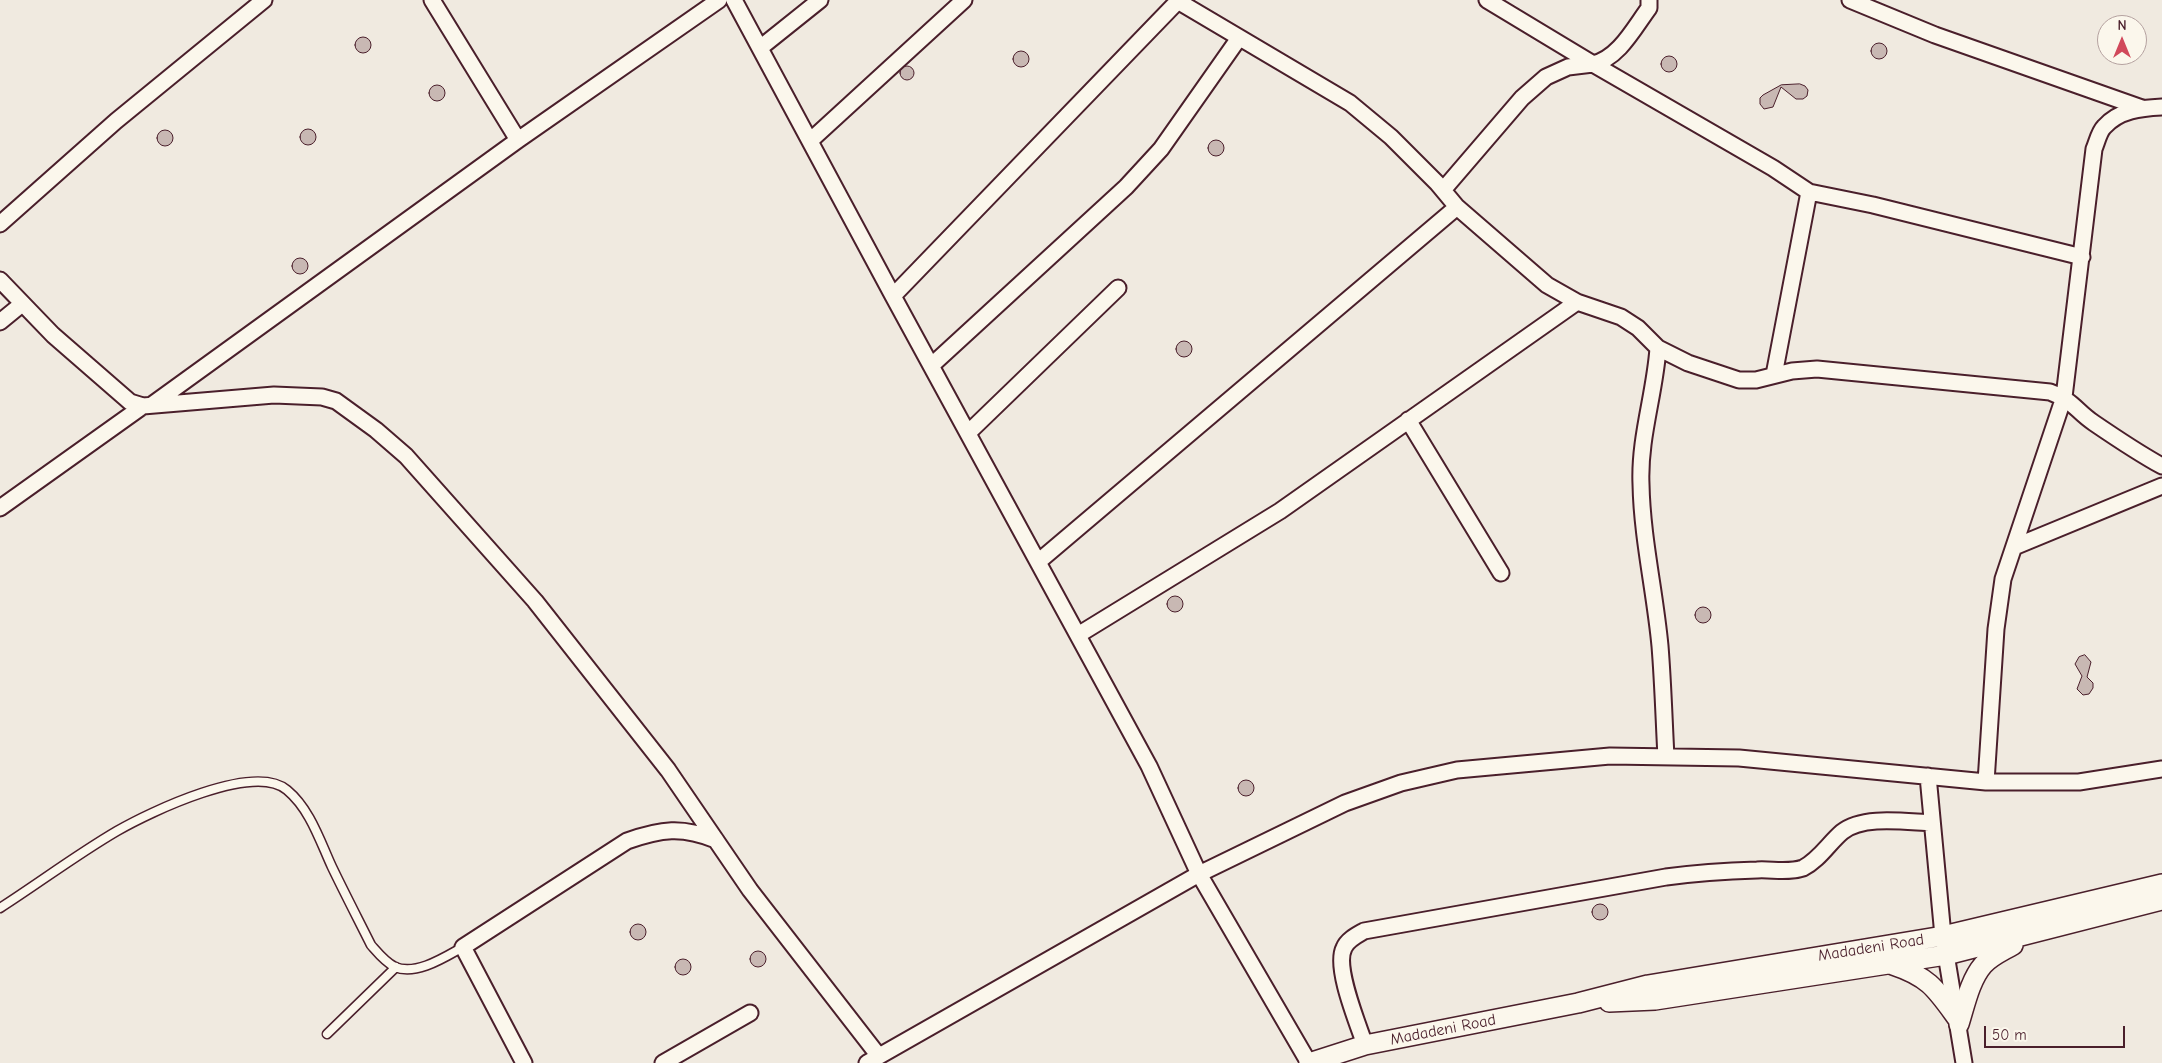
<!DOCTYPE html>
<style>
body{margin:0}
#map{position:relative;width:2162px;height:1063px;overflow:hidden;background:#f0eae0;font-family:"Comic Neue",sans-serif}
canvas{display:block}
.north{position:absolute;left:2097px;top:15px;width:50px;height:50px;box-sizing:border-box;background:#fbf7ec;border:1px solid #b4a19f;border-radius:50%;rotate:0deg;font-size:14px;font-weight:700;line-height:20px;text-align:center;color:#4a1f2b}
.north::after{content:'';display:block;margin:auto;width:18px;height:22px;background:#d1495b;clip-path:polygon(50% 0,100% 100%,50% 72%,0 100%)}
.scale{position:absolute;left:1984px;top:1026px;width:141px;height:22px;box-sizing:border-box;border:2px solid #4a1f2b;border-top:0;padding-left:6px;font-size:15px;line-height:18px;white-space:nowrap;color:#4a1f2b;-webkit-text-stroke:4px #fbf7ec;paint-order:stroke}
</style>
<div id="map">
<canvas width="2162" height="1063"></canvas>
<div class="north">N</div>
<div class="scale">50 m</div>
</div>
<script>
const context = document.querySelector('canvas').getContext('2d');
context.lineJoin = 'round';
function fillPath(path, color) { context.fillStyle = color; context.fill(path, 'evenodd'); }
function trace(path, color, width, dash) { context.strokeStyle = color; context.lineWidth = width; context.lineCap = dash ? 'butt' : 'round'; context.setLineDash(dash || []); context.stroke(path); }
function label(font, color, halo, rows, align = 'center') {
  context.font = font + ' "Comic Neue",sans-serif'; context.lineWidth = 5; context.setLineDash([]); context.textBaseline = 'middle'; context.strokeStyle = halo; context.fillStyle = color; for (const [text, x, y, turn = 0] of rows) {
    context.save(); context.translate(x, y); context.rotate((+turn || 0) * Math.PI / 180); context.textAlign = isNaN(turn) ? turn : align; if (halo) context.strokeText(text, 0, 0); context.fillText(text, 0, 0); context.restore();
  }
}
const building = new Path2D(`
 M355 45a8 8 0 1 1 16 0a8 8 0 1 1-16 0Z
 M1871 51a8 8 0 1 1 16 0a8 8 0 1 1-16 0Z
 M1013 59a8 8 0 1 1 16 0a8 8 0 1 1-16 0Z
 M1661 64a8 8 0 1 1 16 0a8 8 0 1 1-16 0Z
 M900 73a7 7 0 1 1 14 0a7 7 0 1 1-14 0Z
 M1800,84l5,2 3,4 -1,6 -4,3h-7l-15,-12 -8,20 -9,2 -4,-5v-6l3,-3 18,-10z
 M429 93a8 8 0 1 1 16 0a8 8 0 1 1-16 0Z
 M300 137a8 8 0 1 1 16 0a8 8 0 1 1-16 0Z
 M157 138a8 8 0 1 1 16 0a8 8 0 1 1-16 0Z
 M1208 148a8 8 0 1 1 16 0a8 8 0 1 1-16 0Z
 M292 266a8 8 0 1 1 16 0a8 8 0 1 1-16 0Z
 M1176 349a8 8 0 1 1 16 0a8 8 0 1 1-16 0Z
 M1167 604a8 8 0 1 1 16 0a8 8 0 1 1-16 0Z
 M1695 615a8 8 0 1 1 16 0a8 8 0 1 1-16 0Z
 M2085,655l6,7 -4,15 6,6v5l-4,6 -6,1 -6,-6 5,-13 -7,-12 4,-7z
 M1238 788a8 8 0 1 1 16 0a8 8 0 1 1-16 0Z
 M1592 912a8 8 0 1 1 16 0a8 8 0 1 1-16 0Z
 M630 932a8 8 0 1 1 16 0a8 8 0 1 1-16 0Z
 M750 959a8 8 0 1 1 16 0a8 8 0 1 1-16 0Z
 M675 967a8 8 0 1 1 16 0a8 8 0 1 1-16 0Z`);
fillPath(building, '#c8b8b3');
trace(building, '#4a1f2b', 1);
const service = new Path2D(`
 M0,908c39,-25 76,-53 117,-77 33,-19 137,-69 170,-41 23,19 33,51 45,77 13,27 26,52 39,78 7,8 14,17 24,22 21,9 50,-10 68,-20
 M327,1034l69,-67`);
const minor = new Path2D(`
 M432,0l86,140
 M734,0l159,296 256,470 50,108 110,189
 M1176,0l174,103 41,34 46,46 20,24 90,78 30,17 44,15 17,11 20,20c-3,45 -19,90 -17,136 1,54 14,108 19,162 3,37 4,74 6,111
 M1487,0l106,64c26,-6 41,-36 56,-56v-8
 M1850,0l85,35 207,73
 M760,48l60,-48
 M810,141l154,-141
 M1443,190l79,-92 24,-21 22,-10 25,-3 180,104 36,24 64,13 209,52
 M0,224l116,-103 148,-121
 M0,280l53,55 77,67 13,4 131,-11 48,2 14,4 40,29 30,26 129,145 133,169 82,120 128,165
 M893,296l285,-295
 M0,322l22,-18
 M1658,348l30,15 51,17h17l36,-9 25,-2 233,23c24,9 25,18 44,31 22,15 44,30 68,43
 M932,365l194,-178 35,-38 78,-111
 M1774,375l35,-183
 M153,404l365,-264 201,-140
 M1408,420l93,153
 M968,433l150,-145
 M0,508l143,-102
 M2014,547l148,-61
 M1038,562l419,-355
 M1078,635l202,-124 297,-209
 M1928,776l15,160 21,127
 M1986,782l10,-153 7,-50 61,-182 30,-248c3,-7 5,-17 10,-22 15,-17 37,-19 58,-20
 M1365,1045c-7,-21 -31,-78 -21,-97 3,-8 13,-13 20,-17l302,-54c30,-4 60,-6 91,-7 14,-1 32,3 46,-2 16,-8 26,-25 39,-36 21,-17 64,-10 90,-9
 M524,1063l-61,-116 164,-106c34,-12 55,-15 89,-1
 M663,1063l87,-50
 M867,1063l332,-189 146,-71 56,-20 56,-13 153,-14 129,2 247,24h93l83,-13`);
const tertiary = new Path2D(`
 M1893,965c36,12 43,24 64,53
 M1609,1002l46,-2 291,-45 216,-55
 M1959,1024c6,-19 11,-44 24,-59 8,-9 20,-14 30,-20
 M1309,1063l56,-18 213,-42 70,-18 295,-49 219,-52`);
trace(service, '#4a1f2b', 11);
trace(minor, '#4a1f2b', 19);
trace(tertiary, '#4a1f2b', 22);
trace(service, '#fbf7ec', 8);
trace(minor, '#fbf7ec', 15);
trace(tertiary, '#fbf7ec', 19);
label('16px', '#4a1f2b', '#fbf7ec', [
 ["Madadeni Road",1871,948,-9],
 ["Madadeni Road",1443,1030,-11]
]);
</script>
